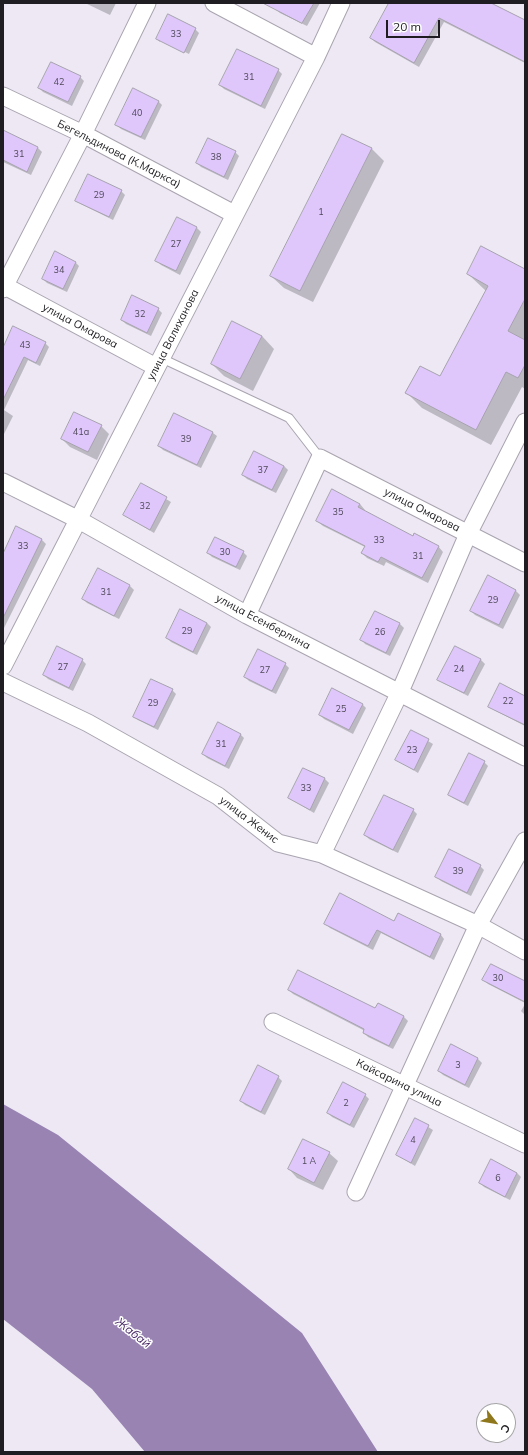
<!DOCTYPE html>
<meta charset="utf-8">
<style>
body{margin:0}
#map{position:relative;width:528px;height:1455px;overflow:hidden;background:#ede8f4;font-family:Mulish,sans-serif}
canvas{display:block}
.frame{position:absolute;inset:0;border:4px solid #1f1d21;pointer-events:none}
.north{position:absolute;left:476px;top:1403px;width:40px;height:40px;box-sizing:border-box;background:#fff;border:1px solid #a5a5a6;border-radius:50%;rotate:121deg;font-size:11px;font-weight:700;line-height:16px;text-align:center;color:#1f1d21}
.north::after{content:'';display:block;margin:auto;width:14px;height:18px;background:#8e771c;clip-path:polygon(50% 0,100% 100%,50% 72%,0 100%)}
.scale{position:absolute;left:386px;top:20px;width:54px;height:18px;box-sizing:border-box;border:2px solid #1f1d21;border-top:0;padding-left:5px;font-size:12px;line-height:14px;white-space:nowrap;color:#1f1d21;-webkit-text-stroke:3px #fff;paint-order:stroke}
</style>
<div id="map">
<canvas width="528" height="1455"></canvas>
<div class="frame"></div>
<div class="north">С</div>
<div class="scale">20 m</div>
</div>
<script>
const context = document.querySelector('canvas').getContext('2d');
context.lineJoin = 'round';
function fillPath(path, color) { context.fillStyle = color; context.fill(path, 'evenodd'); }
function trace(path, color, width, dash) { context.strokeStyle = color; context.lineWidth = width; context.lineCap = dash ? 'butt' : 'round'; context.setLineDash(dash || []); context.stroke(path); }
function label(font, color, halo, rows, align = 'center') {
  context.font = font + ' Mulish,sans-serif'; context.lineWidth = 3; context.setLineDash([]); context.textBaseline = 'middle'; context.strokeStyle = halo; context.fillStyle = color; for (const [text, x, y, turn = 0] of rows) {
    context.save(); context.translate(x, y); context.rotate((+turn || 0) * Math.PI / 180); context.textAlign = isNaN(turn) ? turn : align; if (halo) context.strokeText(text, 0, 0); context.fillText(text, 0, 0); context.restore();
  }
}
fillPath(new Path2D(`
 M3,1104l55,31 244,198 76,119h-233l-53,-63 -89,-70z`), '#9983b3');
fillPath(new Path2D(`
 M85,3h31l-6,12z
 M280,3h40l-13,23 -27,-13 -4,-4z
 M390,3h99l36,18v42l-81,-41 -25,45 -44,-25 -4,-4z
 M195,29l4,4 -11,23 -28,-13 28,13 1,-2 -29,-14v2l-3,-3z
 M278,70l4,4 -17,35 -41,-20 -4,-4z
 M80,77l4,4 -12,25 -29,-14 -4,-4z
 M158,101l4,4 -17,35 -24,-11 -4,-4z
 M3,131l35,17 4,4 -11,23 -28,-13z
 M343,135l29,14 12,12 -71,141 -29,-14 -13,-12z
 M235,152l4,4 -11,24 -27,-13 -4,-4z
 M121,191l4,4 -12,25 -32,-16 -4,-4z
 M197,228l4,4 -21,43 -19,-10 -4,-4z
 M75,262l4,4 -12,26 -20,-9 -4,-4z
 M525,271v118l-3,-2 -31,58 -69,-37 -15,-15 33,-15 46,-87 -18,-17z
 M158,309l4,4 -11,23 -25,-12 -4,-4z
 M262,336l12,13 -21,42 -29,-15 -12,-12z
 M45,343l4,4 -9,19 -12,-6 -24,50 9,6 -10,20v-86z
 M175,414l38,19 4,3 -16,32 -38,-18 -4,-4z
 M101,426l8,8 -12,26 -27,-13 -8,-8z
 M284,466l4,4 -12,23 -29,-14 -4,-4z
 M141,484l30,18 -17,31 -30,-18z
 M360,504l5,6 -1,1 49,26 25,9 5,6 -15,31 -42,-21 -2,4 -17,-8 -5,-5 3,-6 -42,-21 -6,-5z
 M17,527l25,13 4,4 -43,86v-62z
 M243,552l4,4 -7,14 -28,-13 -4,-4z
 M98,570l32,16 4,4 -15,29 -32,-16 -4,-4z
 M488,577l28,14 4,4 -17,34 -28,-14 -4,-4z
 M376,612l24,12 4,4 -14,28 -25,-12 -3,-4z
 M207,623l4,4 -14,28 -26,-13 -4,-4z
 M455,647l26,13 4,4 -17,32 -25,-13 -4,-4z
 M82,660l4,4 -13,27 -25,-12 -4,-4z
 M285,664l4,4 -13,26 -27,-13 -4,-4z
 M172,690l4,4 -18,36 -20,-10 -4,-4z
 M525,697v29l-31,-16 -4,-4z
 M362,704l4,4 -13,26 -29,-15 -4,-4z
 M411,731l22,13 -15,29 -21,-13z
 M240,734l4,4 -15,31 -22,-11 -4,-4z
 M484,762l4,4 -20,40 -15,-8 -4,-4z
 M304,769l21,10 4,4 -15,30 -25,-15z
 M385,796l28,14 4,4 -19,39 -29,-14 -4,-4z
 M480,866l4,4 -13,26 -30,-15 -4,-4z
 M326,924l115,11 3,4 -10,21 -53,-27 -8,17 -43,-22z
 M484,980l41,2v21l-37,-19z
 M289,990l86,20 3,-6 26,13 4,4 -15,28 -25,-12 -4,-4 1,-2 -72,-37z
 M525,1004v11l-4,-4z
 M452,1046l26,13 4,4 -13,25 -26,-13 -4,-4z
 M278,1077l4,4 -17,34 -20,-10 -4,-4z
 M365,1095l4,4 -15,29 -22,-11 -4,-4z
 M415,1119l18,11 -18,36 -18,-11z
 M329,1153l9,8 -15,29 -26,-12 -8,-9z
 M492,1161l25,12 4,4 -11,23 -26,-13 -4,-4z`), '#0003');
const building = new Path2D(`
 M263,3h51l-12,20z
 M389,3h102l34,17v42l-86,-44 -25,45 -44,-25z
 M168,14l28,14 -12,25 -28,-14z
 M237,49l42,20 -18,37 -42,-21z
 M51,62l30,14 -13,26 -30,-14z
 M133,88l26,13 -18,36 -26,-12z
 M3,130l35,17 -11,25 -24,-12z
 M342,134l30,14 -72,143 -30,-15z
 M208,138l28,13 -12,26 -28,-14z
 M88,174l34,16 -13,27 -34,-16z
 M177,217l20,10 -21,44 -21,-10z
 M481,246l44,23v30l-17,32 17,9v25l-7,13 -12,-6 -30,58 -71,-37 15,-27 20,10 48,-90 -21,-12z
 M55,251l21,11 -13,27 -21,-10z
 M132,295l27,13 -12,25 -26,-13z
 M232,321l30,15 -22,43 -29,-15z
 M13,326l33,16 -10,21 -12,-6 -21,43v-52z
 M74,412l28,13 -14,27 -27,-13z
 M174,413l39,19 -16,33 -39,-19z
 M254,451l30,15 -12,24 -30,-15z
 M141,483l26,14 -17,33 -27,-15z
 M332,489l28,15 -2,3 55,29 1,-3 25,13 -17,32 -41,-21 -3,5 -17,-9 4,-7 -49,-25z
 M16,526l26,13 -39,79v-64z
 M215,537l29,14 -8,16 -29,-14z
 M98,568l32,17 -16,31 -32,-17z
 M488,575l28,15 -17,35 -29,-14z
 M180,609l27,14 -14,29 -27,-14z
 M375,611l25,12 -14,30 -26,-13z
 M57,646l26,13 -14,29 -26,-13z
 M455,646l26,13 -17,34 -27,-13z
 M258,649l28,14 -14,28 -28,-14z
 M151,679l22,10 -19,38 -21,-10z
 M500,683l25,13v29l-37,-18z
 M332,688l31,16 -14,26 -30,-15z
 M218,722l23,12 -16,32 -23,-12z
 M411,730l18,9 -15,31 -19,-10z
 M469,753l16,8 -21,42 -16,-8z
 M303,768l22,10 -15,32 -22,-12z
 M384,795l30,14 -21,41 -29,-15z
 M449,849l32,16 -14,28 -32,-16z
 M340,893l54,28 4,-8 43,21 -11,23 -53,-27 -9,16 -44,-22z
 M491,964l34,17v21l-43,-22z
 M298,970l77,38 3,-5 26,13 -15,30 -26,-13 1,-4 -76,-39z
 M451,1044l27,14 -13,27 -27,-14z
 M258,1065l21,11 -18,36 -21,-11z
 M343,1082l23,12 -16,31 -23,-12z
 M415,1118l14,7 -18,38 -15,-8z
 M303,1139l27,13 -16,31 -26,-14z
 M491,1159l26,14 -12,24 -26,-14z`);
fillPath(building, '#dfc7fc');
trace(building, '#a6a2ad', 1);
const lane = new Path2D(`
 M161,358l128,60 31,40`);
const street = new Path2D(`
 M214,3l102,54
 M3,96l80,38 151,80
 M3,285l153,82
 M3,289l80,-155 64,-131
 M3,482l76,38 168,95 278,142
 M247,615l73,-157 205,105
 M3,666l313,-609 25,-54
 M3,682l85,41 130,73 60,47 44,11 156,71 47,26
 M322,854l77,-160 69,-160 57,-112
 M273,1022l252,122
 M356,1192l122,-267 47,-84`);
trace(lane, '#a9a4af', 10);
trace(street, '#a9a4af', 19);
trace(lane, '#fff', 8);
trace(street, '#fff', 17);
label('9px', '#4f4858', null, [
 ["33",176,34],
 ["31",249,77],
 ["42",59,82],
 ["40",137,113],
 ["31",19,154],
 ["38",216,157],
 ["29",99,195],
 ["1",321,212],
 ["27",176,244],
 ["34",59,270],
 ["32",140,314],
 ["43",25,345],
 ["41а",81,432],
 ["39",186,439],
 ["37",263,470],
 ["32",145,506],
 ["35",338,512],
 ["33",379,540],
 ["33",23,546],
 ["30",225,552],
 ["31",418,556],
 ["31",106,592],
 ["29",493,600],
 ["29",187,631],
 ["26",380,632],
 ["27",63,667],
 ["24",459,669],
 ["27",265,670],
 ["22",508,701],
 ["29",153,703],
 ["25",341,709],
 ["31",221,744],
 ["23",412,750],
 ["33",306,788],
 ["39",458,871],
 ["30",498,978],
 ["3",458,1065],
 ["2",346,1103],
 ["4",413,1140],
 ["1 А",309,1161],
 ["6",498,1178]
]);
label('11px', '#1f1d21', '#fff', [
 ["Бегельдинова (К.Маркса)",119,154,27],
 ["улица Омарова",80,326,28],
 ["улица Валиханова",173,335,-63],
 ["улица Омарова",422,510,27],
 ["улица Есенберлина",263,622,28],
 ["улица Женис",249,820,37],
 ["Кайсарина улица",399,1083,26]
]);
label('italic 12px', '#492a67', '#fff', [
 ["Жабай",133,1333,38]
]);
</script>
